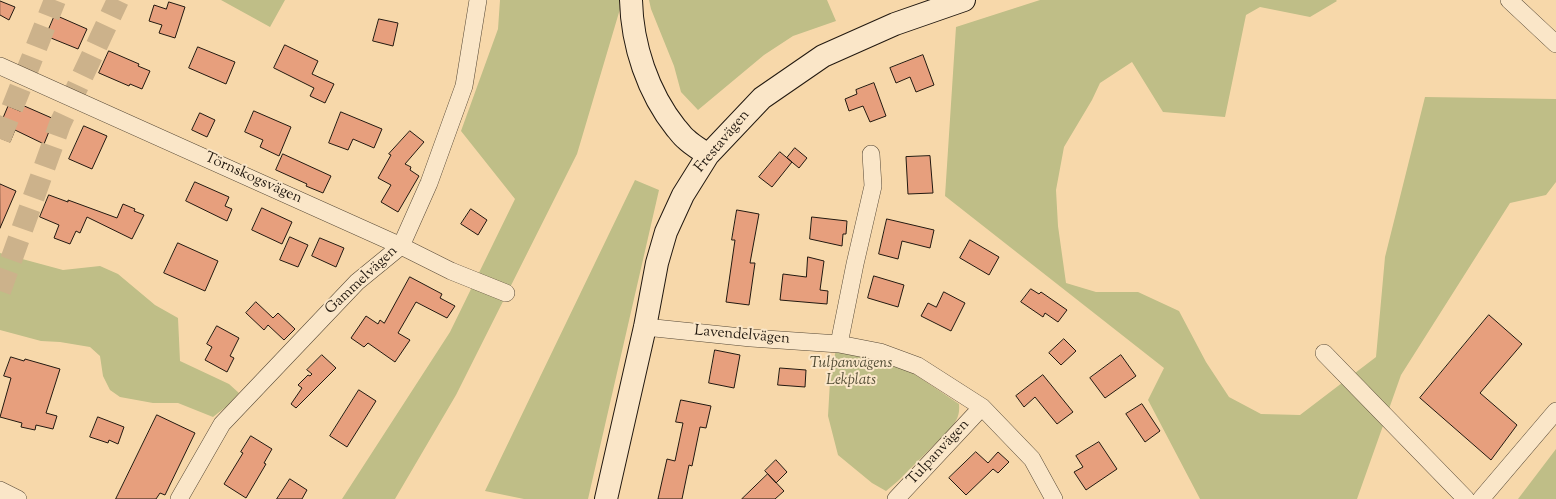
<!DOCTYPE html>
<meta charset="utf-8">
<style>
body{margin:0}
canvas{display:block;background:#f7d8aa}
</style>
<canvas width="1556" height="499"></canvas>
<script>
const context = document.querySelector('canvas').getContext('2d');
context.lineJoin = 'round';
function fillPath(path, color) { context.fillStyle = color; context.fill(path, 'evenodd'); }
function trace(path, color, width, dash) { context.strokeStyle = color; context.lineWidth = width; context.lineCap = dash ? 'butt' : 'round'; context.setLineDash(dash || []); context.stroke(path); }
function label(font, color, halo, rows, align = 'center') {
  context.font = font + ' "Sorts Mill Goudy",serif'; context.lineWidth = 4; context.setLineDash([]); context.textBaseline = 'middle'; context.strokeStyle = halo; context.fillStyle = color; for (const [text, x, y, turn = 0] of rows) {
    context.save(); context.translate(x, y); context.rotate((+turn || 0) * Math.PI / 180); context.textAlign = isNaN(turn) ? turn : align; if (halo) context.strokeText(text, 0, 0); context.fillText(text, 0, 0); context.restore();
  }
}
fillPath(new Path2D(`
 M221,0h64l-15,27z
 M500,0h119l1,9 -43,145 -121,241 -61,104h-53l108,-167 65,-133 -54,-68 37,-102z
 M649,0h178l9,21 -43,15 -29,19 -66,55 -17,-18 -7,-26 -23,-57z
 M1040,0h296l1,1 -27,16 -50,-10 -14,8 -21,102 -62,-5 -31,-50 -32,21 -8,17 -28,47 -8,43 2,36 8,57 30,9h42l41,19 27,51 23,35 32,17 39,1 76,-58 9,-100 40,-160 131,2v83l-10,13 -36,8 -109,172 -44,124h-157l-52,-99 16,-32 -219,-172 11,-169z
 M635,180l24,10 -71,309h-64l-39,-8z
 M0,253l63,17 37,-4 18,8 37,31 23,13 2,43 49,23 10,9 -12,13 -14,11 -35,-14h-25l-33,-6 -10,-7 -7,-14 -3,-20 -10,-9 -30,-5 -19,-1 -41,-11z
 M836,349l68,18 55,37c1,11 -2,16 -8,24l-53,53 -12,10 -14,-8 -34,-28 -10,-39 2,-35z
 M1556,449v50h-38z`), '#bfbe87');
const building = new Path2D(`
 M0,1l15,6 -6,13 -9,-5z
 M169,2l16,5 -10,31 -16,-5 3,-8 -13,-4 5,-16 12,4z
 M55,15l32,14 -9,20 -32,-13z
 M379,19l19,4 -5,23 -20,-5z
 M285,45l33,16 -6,13 22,10 -9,19 -15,-7 4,-8 -40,-20z
 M198,47l37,15 -9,22 -37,-16z
 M109,51l30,13 -1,2 12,5 -8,18 -12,-5 -1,2 -30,-13z
 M923,55l11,30 -18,7 -6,-15 -14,6 -6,-15z
 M874,83l12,33 -16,6 -7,-16 -14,5 -4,-12 12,-5 -1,-4z
 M22,105l32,14 -10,25 -29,-14 -5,12 -10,-4v-13l8,-19 12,5z
 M254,111l37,16 -12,29 -19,-9 3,-7 -18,-8z
 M341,112l41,17 -8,19 -21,-9 -5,11 -19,-7z
 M200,113l15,7 -8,17 -15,-7z
 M84,126l23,10 -15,33 -23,-10z
 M410,131l14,11 -19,22 6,3 -1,3 9,6 -21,36 -17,-10 10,-17 -13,-7 13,-23 -2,-1z
 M795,148l12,10 -8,10 -12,-10z
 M780,152l12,10 -20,25 -13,-10z
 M283,154l48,22 -8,17 -17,-7 1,-2 -31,-14z
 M930,156l3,37 -25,1 -2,-37z
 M195,182l34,15 -4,9 7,3 -5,12 -41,-20z
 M0,184l16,7 -16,37z
 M49,195l19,7v-2l49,18 6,-14 12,5 -1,2 10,4 -12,24 -45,-22 -7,16 -4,-2 -6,13 -16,-6 5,-13 -19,-8z
 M262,208l30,14 -10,22 -30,-14z
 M471,209l16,11 -9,15 -17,-11z
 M737,210l22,4 -9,49h5l-6,42 -23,-3 9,-62h-3z
 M812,217l35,4 -1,13h-3l-1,12 -32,-7z
 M887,219l47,11 -4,18 -28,-7 -4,18 -19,-5z
 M290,237l18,8 -10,22 -18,-7z
 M320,238l24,10 -8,19 -24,-11z
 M970,240l29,17 -10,18 -29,-17z
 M178,243l40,18 -13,30 -41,-18z
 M808,257l16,4 -4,29 8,1 -1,13 -47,-4 3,-26 23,3z
 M874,276l30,9 -6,22 -30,-9z
 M410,277l32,17 -2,4 15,8 -8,12 -31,-16 -18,31 12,7 -15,22 -27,-19 -4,4 -13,-9 15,-22 12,8 2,-4 4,3z
 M1031,289l8,5 2,-2 26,18 -9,12 -13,-9 -2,4 -22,-15z
 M944,292l21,11 -14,28 -30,-15 7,-13 8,4z
 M256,302l17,16 5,-5 17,16 -11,11 -16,-15 -4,5 -18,-17z
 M1489,315l33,29 -42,49 37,32 -26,35 -71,-62z
 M217,326l22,12 -9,18 4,2 -7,14 -22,-12 7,-13 -5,-3z
 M1064,339l12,12 -15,14 -12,-12z
 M715,350l25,5 -6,33 -25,-5z
 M322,355l14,13 -40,40 -5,-4 11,-16 -4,-3 10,-10 2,1 2,-2 -5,-4z
 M1121,355l15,21 -31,22 -15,-20z
 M11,357l13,4 1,-2 35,10 -14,44 11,3 -4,13 -17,-4 -1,5 -14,-3 1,-4 -22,-6 11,-39 -7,-2z
 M780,368l26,2 -1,17 -27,-2z
 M1043,375l30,37 -16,12 -22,-27 -11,10 -8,-11z
 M359,390l17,11 -29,46 -17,-11z
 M681,400l30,6 -5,22 -6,-1 -8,39 -3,-1 -7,34h-24l9,-40 8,2 8,-38 -7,-1z
 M1142,404l18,27 -15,11 -19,-28z
 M157,415l38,18 -30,62 -5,-2 -4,6h-40z
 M98,417l26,10 -6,17 -9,-4 -1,3 -18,-6z
 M251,436l21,13 -8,14 2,1 -20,34 -22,-14 19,-31 -2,-1z
 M1099,442l18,27 -31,21 -12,-18 9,-5 -7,-11z
 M976,452l12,11 10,-11 11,10 -11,11 -5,-4 -27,26 -17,-17z
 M776,460l11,12 -11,11 -11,-12z
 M768,474l16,17 -9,8h-33z
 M290,479l17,11 -5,9h-25z`);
fillPath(building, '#e79f7d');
trace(building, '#221910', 1);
trace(new Path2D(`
 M0,139l55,-139
 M0,291l60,-167 58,-124`), '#ccb28b', 22, [22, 11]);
const street = new Path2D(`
 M1509,0l47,44
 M0,66l401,180 50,25 55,22
 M645,327l106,11 88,6 41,8 38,14 64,41 50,52 22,40
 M839,344l16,-80 18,-78 -2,-32
 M1324,353l142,146
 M0,490l18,9
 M179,499l43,-75 135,-142 44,-36 28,-63 35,-97 14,-86
 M896,499l86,-92
 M1481,499l75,-88`);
const secondary = new Path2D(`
 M631,0c1,45 17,93 45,128 3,3 6,8 10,11 6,6 15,11 22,16
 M606,499l39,-172 12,-64 9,-31 17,-37 25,-40 54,-57 61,-42 72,-32 69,-24`);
trace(street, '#574936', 18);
trace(secondary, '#221910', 24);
trace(street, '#fae6c8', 17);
trace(secondary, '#fae6c8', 22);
label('15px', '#221910', '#fae6c8', [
 ["Frestavägen",723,142,-50],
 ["Törnskogsvägen",253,179,24],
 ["Gammelvägen",362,281,-43],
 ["Lavendelvägen",742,336,5],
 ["Tulpanvägen",939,453,-47]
]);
label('italic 15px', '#514b34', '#fae6c8', [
 ["Tulpanvägens",851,364],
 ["Lekplats",851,381]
]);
</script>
